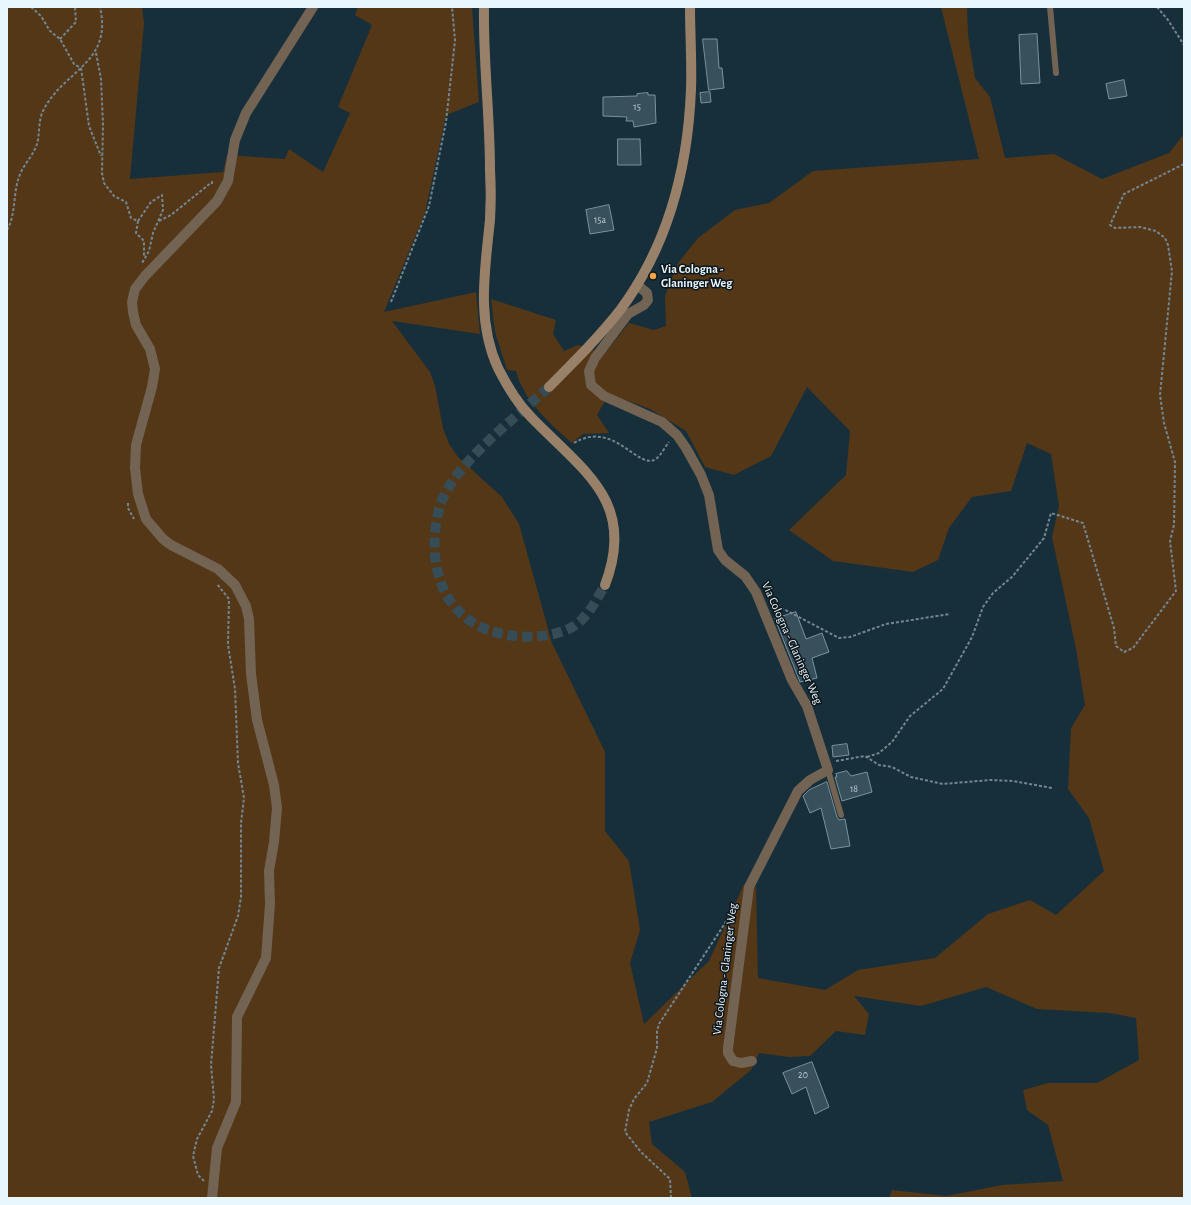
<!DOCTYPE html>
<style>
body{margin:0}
#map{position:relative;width:1191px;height:1205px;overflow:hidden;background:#172f3a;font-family:"Alegreya Sans",sans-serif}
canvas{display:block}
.frame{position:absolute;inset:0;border:8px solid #e8f6fd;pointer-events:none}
</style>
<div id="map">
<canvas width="1191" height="1205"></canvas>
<div class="frame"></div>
</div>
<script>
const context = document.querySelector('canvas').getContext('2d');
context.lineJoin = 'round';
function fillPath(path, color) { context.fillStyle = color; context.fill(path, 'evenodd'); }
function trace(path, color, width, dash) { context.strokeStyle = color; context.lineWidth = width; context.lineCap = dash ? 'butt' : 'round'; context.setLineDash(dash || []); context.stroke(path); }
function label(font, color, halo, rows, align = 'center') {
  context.font = font + ' "Alegreya Sans",sans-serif'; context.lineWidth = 3; context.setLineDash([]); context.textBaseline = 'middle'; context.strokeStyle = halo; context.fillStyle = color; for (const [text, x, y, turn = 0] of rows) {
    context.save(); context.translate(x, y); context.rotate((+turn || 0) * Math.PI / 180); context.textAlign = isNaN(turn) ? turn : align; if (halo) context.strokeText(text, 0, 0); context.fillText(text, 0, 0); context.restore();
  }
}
fillPath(new Path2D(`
 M7,7h135l2,16 -14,156 93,-7 4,-17 58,4 4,-10 34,23 27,-59 -12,-6 34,-82 -17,-10 3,-8h114l7,95 -33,13 -21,98 -41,99 92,-20 4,42 -88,-13 38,51 5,14 8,42 6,16 9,13 44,40 17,27 33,119 53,109v79l24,30 11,69 -10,33 14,61 65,-63 35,-77 12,3 2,91 67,12 33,-20 77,-12 53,-44 42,-14 26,15 48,-44 -15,-53 -21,-29 3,-61 14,-23 -9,-56 -24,-112 7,-31 -8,-52 -24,-11 -16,48 -39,6 -23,31 -11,32 -25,12 -80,-11 -44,-31 57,-55 4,-44 -43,-44 -36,69 -37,19 -29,-8 -19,-36 -36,-22 -41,-15 -12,21 12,18 -26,1 -11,9c-23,-20 -48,-42 -56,-72l-9,-1 -12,-38 -4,-33 65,21 -3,14 11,17 14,-6 27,8 24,-30 25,7 12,-4 -1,-30 13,-33 20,-25 37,-28 34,-7 44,-32 166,-12 -38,-152h26l1,28 7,43 15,19 15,61 49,-4 48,25 67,-26 15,-19v1064h-295l3,-8 54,6 56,-11 61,-4 -15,-56 -21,-15 -4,-20 25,-7h49l42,-23 -3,-42 -27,-5 -72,-4 -51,-22 -65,19 -67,-10 15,18 -4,21 -29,-4 -26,25 -21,1 -30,-4 -8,17 -39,32 -63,20 3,22 33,28 7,26h-685z`), '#533717');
const building = new Path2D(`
 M1037,34l3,49 -19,1 -2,-49z
 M703,39h14l2,29h3l2,20 -15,2z
 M1124,80l3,16 -18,3 -3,-15z
 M710,92l1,10 -10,1 -1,-10z
 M648,93v2h7l1,28 -22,4 -1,-6h-7l1,-4 -24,-1v-19l34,-1v-2z
 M618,139h22l1,26h-23z
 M609,205l5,25 -24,4 -4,-24z
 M796,612l10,27 16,-6 7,19 -17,6 5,20 -17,4 -25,-63z
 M847,744l2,11 -16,2 -1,-11z
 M847,771l4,5 16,-4 5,20 -30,9 -7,-24h2l-1,-3z
 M827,782l10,35 2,3 6,-1 5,27 -19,3 -10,-41 -11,5 -7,-17 6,-6z
 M812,1062l17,45 -14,7 -9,-27 -14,7 -9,-21z`);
fillPath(building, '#37505c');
trace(building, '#7993a1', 1);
trace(new Path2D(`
 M549,387c-28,25 -57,48 -82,76 -5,6 -11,12 -15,19 -5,8 -11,18 -13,27 -15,62 7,120 76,127 18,2 43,0 59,-10 15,-10 22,-26 31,-41`), '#364d57', 10, [10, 5]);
trace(new Path2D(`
 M31,7l10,9 9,15 10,8 14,25 7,4
 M1157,7l11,13 16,25
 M60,39l16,-17 -1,-15
 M96,53l5,26 2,45 -1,49 2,10 10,13 12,6 5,16 7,3 13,-19 11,-7 1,15 -10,23 -4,18 -7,12
 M81,68l8,58 12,30
 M138,221l-2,12 8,8v15
 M159,221l12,-6 41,-33v4
 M7,230c9,-15 6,-37 12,-53 4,-12 14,-21 18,-33 3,-10 1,-23 6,-33 20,-41 70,-47 57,-104
 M391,302l38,-96 17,-84 9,-82 -3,-33
 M574,443c40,-24 64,28 82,16 5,-4 9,-12 13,-17
 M128,503v5l6,11
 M772,603l67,35 11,-1 36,-13 64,-10
 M867,757l12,-4 13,-11 18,-26 33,-27 29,-52 11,-30 10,-14 19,-16 32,-39 7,-25 32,10 31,105 2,18 8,6 9,-4 43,-57 -6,-50 4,-16 1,-63 -11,-39 -4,-28 12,-124 -4,-26 -3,-7 -9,-7 -16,-4 -25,1 -5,-3 14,-31 60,-30
 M836,761l29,-5 14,9 13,2 19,10 32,7 47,-4 23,1 39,7
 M204,1181l-6,-6 -5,-19 4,-17 15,-28 2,-12 -3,-34 8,-97 19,-52 3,-19v-74l3,-25 -6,-35 -3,-74 -7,-44 1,-46 -12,-15
 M671,1198l-1,-19 -29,-27 -16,-20 4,-22 5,-11 13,-16 10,-35v-17l2,-7 76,-116`), '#748790', 2, [3, 2]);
trace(new Path2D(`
 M1050,7l6,66
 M828,770l13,45`), '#726353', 6);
trace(new Path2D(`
 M637,285l10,8 1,7 -4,5 -16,9 -33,44 -6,13 2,14 13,11 58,26 15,13 9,13 15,27 8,20 9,55 7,10 20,16 11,16 36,88 15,26 21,64 -18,10 -12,11 -49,96 -21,161v5l5,8 8,2 11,-2`), '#726353', 10);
trace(new Path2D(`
 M212,1198l5,-50 19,-46 1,-85 29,-59 4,-54 -1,-33 5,-29 3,-34 -3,-23 -17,-65 -6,-46 -2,-55 -3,-13 -11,-21 -17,-16 -47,-24 -8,-6 -17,-20 -8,-25 -3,-26 1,-23 16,-58 3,-18 -5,-20 -14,-24 -3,-13 -1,-10 3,-13 10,-13 72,-75 11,-20 7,-41 11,-27 67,-106`), '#726353', 10);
trace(new Path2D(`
 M484,7c-1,54 6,108 6,163 1,16 1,33 0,50 -5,50 -14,100 8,148 9,18 19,35 33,49 52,54 106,84 74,168
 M549,387c25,-25 50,-50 72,-78 47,-64 67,-142 70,-220 1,-27 -1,-55 -1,-82`), '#998169', 10);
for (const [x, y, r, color] of [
 [653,276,4,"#f5a345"]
]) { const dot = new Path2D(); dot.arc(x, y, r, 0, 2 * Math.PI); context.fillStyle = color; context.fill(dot); trace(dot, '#0c161b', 1.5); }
label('10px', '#bcccd5', null, [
 ["15",637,107],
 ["15a",600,220],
 ["18",854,789],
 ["20",803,1075]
]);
label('bold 12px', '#e8f6fd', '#0c161b', [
 ["Via Cologna -",661,269],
 ["Glaninger Weg",661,283]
], 'left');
label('12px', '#e8f6fd', '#0c161b', [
 ["Via Cologna - Glaninger Weg",792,643,66],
 ["Via Cologna - Glaninger Weg",725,969,-83]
]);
</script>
